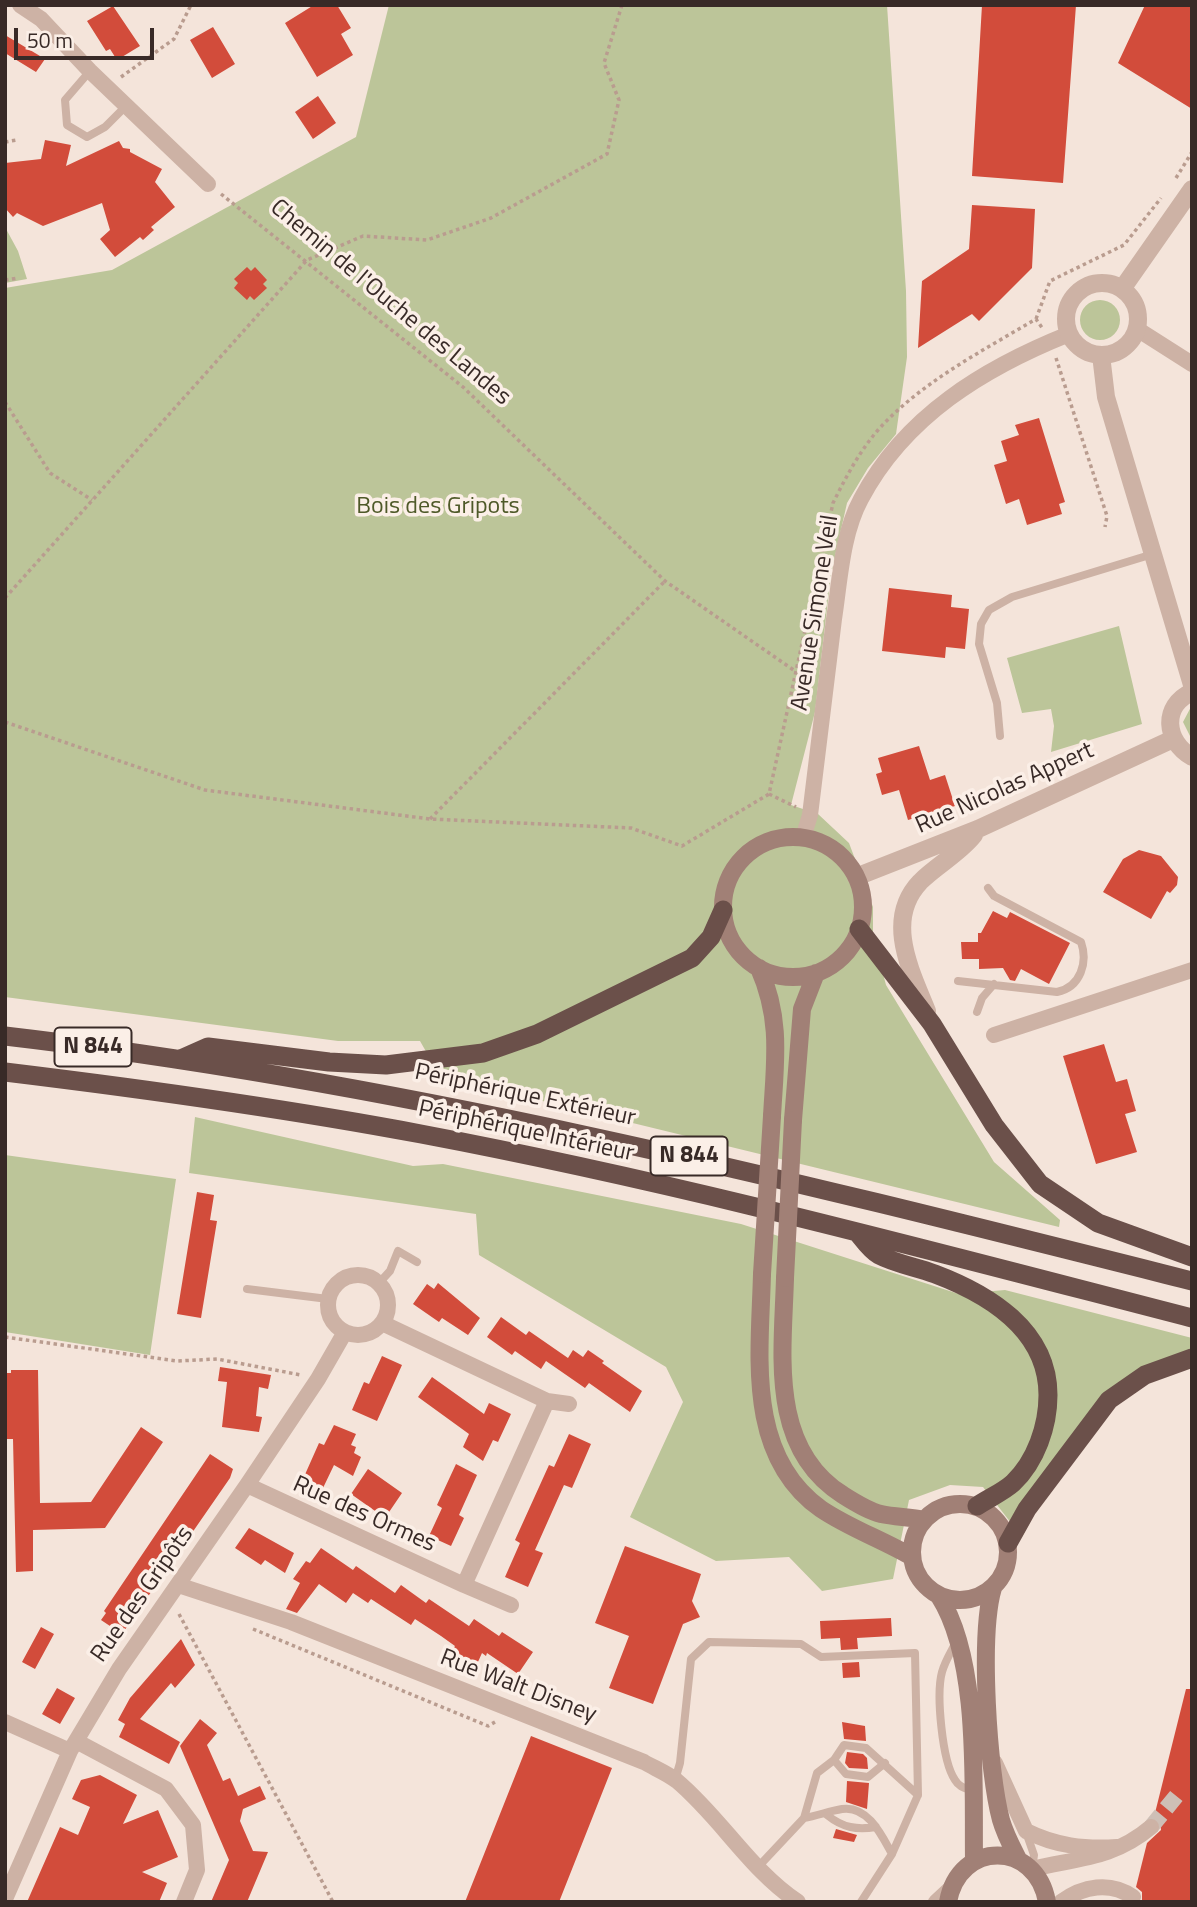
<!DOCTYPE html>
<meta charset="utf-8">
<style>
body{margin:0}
#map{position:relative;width:1197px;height:1907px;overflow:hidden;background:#f4e4da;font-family:"Titillium Web",sans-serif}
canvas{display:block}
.frame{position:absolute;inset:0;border:7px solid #382a27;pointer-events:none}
.scale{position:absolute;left:14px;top:28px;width:140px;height:32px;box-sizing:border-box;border:4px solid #382a27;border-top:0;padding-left:9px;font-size:21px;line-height:24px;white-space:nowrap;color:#382a27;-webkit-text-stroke:5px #fbefe7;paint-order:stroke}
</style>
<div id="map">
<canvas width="1197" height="1907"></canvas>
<div class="frame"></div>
<div class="scale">50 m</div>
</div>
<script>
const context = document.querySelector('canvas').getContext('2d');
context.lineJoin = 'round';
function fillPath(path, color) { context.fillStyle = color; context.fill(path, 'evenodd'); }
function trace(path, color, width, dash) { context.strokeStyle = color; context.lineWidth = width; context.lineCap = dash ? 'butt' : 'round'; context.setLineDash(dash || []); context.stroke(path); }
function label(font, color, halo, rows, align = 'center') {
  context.font = font + ' "Titillium Web",sans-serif'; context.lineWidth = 7; context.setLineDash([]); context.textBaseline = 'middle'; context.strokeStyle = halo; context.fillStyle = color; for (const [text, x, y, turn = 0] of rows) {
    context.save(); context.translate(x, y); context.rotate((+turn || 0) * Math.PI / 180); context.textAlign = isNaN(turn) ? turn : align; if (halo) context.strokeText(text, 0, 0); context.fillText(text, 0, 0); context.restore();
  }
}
fillPath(new Path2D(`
 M389,5h498l19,286 1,66 -11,77 -28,34 -21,35 -16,71 -16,138 -24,93 27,9 31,29 24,64v29l13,49 108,177 66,58 -1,7 -619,-151 -20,-35h-82l-333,-44v-709l107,-18 244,-133z
 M5,227l13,24 9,28 -22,4z
 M1080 320a20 20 0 1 1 40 0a20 20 0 1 1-40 0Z
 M1119,626l23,98 -91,28 3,-26 -3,-17 -29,4 -15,-55z
 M1192,705v35l-9,-18z
 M195,1117l218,49 30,-2 298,60 218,70 46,-4 187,48v23l-29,11 -46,32 -79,103 -16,30 -39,-50 -33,-2 -41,15 -16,79 -71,12 -33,-34 -73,4 -86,-44 53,-115 -17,-35 -187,-112 -3,-41 -287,-41z
 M5,1155l171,24 -26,176 -145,-23z`), '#bcc599');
fillPath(new Path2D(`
 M314,5h23l14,23 -10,6 12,21 -36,22 -32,-54z
 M982,5h94l-13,178 -91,-7z
 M1145,5h47v104l-74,-46z
 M113,6l27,40 -23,14 -7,-11 -4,2 -19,-30z
 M213,27l22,37 -23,14 -22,-38z
 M5,35l40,24 -9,13 -31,-19z
 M318,96l18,27 -23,16 -18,-27z
 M45,140l26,5 -5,21 53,-25 4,7 7,1v3l32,17 -7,13 20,25 -24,20 3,3 -11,10 -3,-3 -25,20 -15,-18 10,-9 -8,-27 -59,23 -26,-13 -4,4 -8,-9v-45l36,-4z
 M972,205l63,4 -3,59 -53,53 -7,-7 -54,34 4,-67 47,-32z
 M247,267l4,4 4,-4 12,13 -4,4 4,4 -13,12 -4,-4 -3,4 -13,-12 4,-5 -4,-4z
 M1039,418l26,84 -6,2 3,10 -35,11 -8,-26 -13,5 -12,-39 13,-4 -6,-20 18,-6 -4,-10z
 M889,588l63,7 -1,12 18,2 -4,40 -19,-2 -1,11 -63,-7z
 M919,746l11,34 15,-5 10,31 -47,14 -9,-30 -17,5 -6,-21 6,-2 -4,-14z
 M1139,850l22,6 17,21 -1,8 -7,8 -3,-2 -16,28 -48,-27 20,-33z
 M993,911l14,7 3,-6 60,31 -21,41 -28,-15 -6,12 -5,-1 -7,-12 -24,1v-10h-17l-1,-17h17v-9h3z
 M1104,1044l12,38 11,-3 9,32 -11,3 12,38 -41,12 -33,-108z
 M197,1192l17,3 -4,25 7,1 -16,97 -24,-4z
 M438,1283l42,35 -12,17 -26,-17 -3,4 -26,-18 14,-20 7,5z
 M501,1317l25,18 3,-4 39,27 5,-8 10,7 5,-7 16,11 -2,2 40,28 -12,21 -41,-29 -4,5 -39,-27 -5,8 -26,-18 -3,4 -25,-18z
 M382,1356l20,9 -25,56 -25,-11 12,-28 5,2z
 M220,1367l51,8 -3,14 -9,-2 -3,29 6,1 -3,15 -37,-5 5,-45 -9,-1z
 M11,1370h27l2,133 51,-1 50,-75 22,15 -58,86 -72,2v41l-17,1 -3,-133h-8v-66h6z
 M432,1377l52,37 5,-11 22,11 -13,28 -5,-2 -10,21 -20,-14 6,-13 -51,-37z
 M334,1425l22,9 -5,11 5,2 -2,6 7,4 -8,19 -19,-11 -11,23 -20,-9 16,-36 5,2z
 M569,1434l22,10 -19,44 -8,-3 -29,65 8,3 -15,34 -23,-10 15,-34 -5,-3 34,-75 5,2z
 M210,1454l23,15 -3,9 -108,156 -21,-14 5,-7 -2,-2z
 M456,1464l21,11 -18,40 5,3 -13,28 -22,-10 13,-28 -5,-3z
 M368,1469l34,24 -17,25 -34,-24z
 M249,1528l45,25 -9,20 -20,-13 -4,5 -26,-17z
 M625,1546l76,28 -9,27 8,16 -17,7 -30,80 -44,-16 20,-52 -34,-13z
 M321,1548l32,22 3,-4 39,27 6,-8 25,18 3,-4 40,27 5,-7 25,17 3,-4 31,20 -15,22 -31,-21 -1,3 -4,-3 -9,20 -28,-12 10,-15 -14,-10 -26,-17 -4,6 -40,-26 -3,4 -15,-10 -7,10 -27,-19 -22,29 -11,-4 14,-26 -7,-4 13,-18 4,2z
 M891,1618l1,18 -35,2 1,11 -17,1 -1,-12 -19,1 -1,-18z
 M41,1627l13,7 -19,35 -13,-7z
 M181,1639l14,26 -20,23 -4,-5 -31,36 40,23 -11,22 -50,-27 6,-13 -7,-4 12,-22z
 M859,1662l1,15 -17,1 -1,-15z
 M57,1688l18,10 -15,26 -18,-10z
 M1186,1689h6v213h-50v-10l-6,-5 11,-44 14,-13 -1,-9 -6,-4z
 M200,1719l17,14 -10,12 16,36 7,-3 8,18 22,-10 6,13 -23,10 -3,12 13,30 15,1 -21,50h-36l18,-42 -49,-114z
 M842,1722l23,4 1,15 -22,-2z
 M531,1736l81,32 -53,134h-94z
 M847,1752l16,2 4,4 1,11 -19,-1 -4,-5z
 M100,1775l37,20 -14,29 35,-14 20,47 -36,15 25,11 -8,19h-132l33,-75 18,8 12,-28 -18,-8 9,-19z
 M847,1781l22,2 -2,26 -21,-7z
 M836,1829l21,6 -3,7 -21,-4z`), '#d24c3b');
trace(new Path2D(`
 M1151,1827l27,-33`), '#cebfb6', 16, [16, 8]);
trace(new Path2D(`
 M121,77l53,-38 17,-34
 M5,142l12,-2
 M1176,178l16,-26
 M221,194l242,193 202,194 130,90
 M5,280l13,-2
 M1036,319l14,-38 74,-36 37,-47
 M1056,358l51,158 -2,11
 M5,402l45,71 42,27
 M5,598l302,-338 56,-24 64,4 64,-22 116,-64 12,-54 -15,-37 18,-58
 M5,722l200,68 225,29 201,9 51,18 87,-52 64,-291c13,-26 26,-51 45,-73 42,-47 104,-79 158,-111l7,10
 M769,794l27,13
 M430,819l235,-238
 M5,1337l172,24 40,-2 84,16
 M179,1614l154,288
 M253,1629l235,97 7,-4`), '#b99c8f', 3.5, [3.5, 3.5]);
trace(new Path2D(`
 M90,71l-25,29 2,25 20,12 18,-10 21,-21
 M1000,736l-3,-33 -18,-59 2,-20 8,-14 23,-13 141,-43
 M958,981l99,11c24,-5 31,-30 24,-50l-87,-46 -6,-8
 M977,1012l5,-14 12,-14
 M379,1283l11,-12 8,-20 19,11
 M247,1289l81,10
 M956,1642c-5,10 -11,19 -14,30 -6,22 0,89 13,108 4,7 10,8 18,11
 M834,1760l12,14 22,3 17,-14
 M675,1780l5,-17 11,-104 18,-17 92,2 20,13 94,-4 3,142
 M827,1815c16,13 30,15 49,12
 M804,1818c13,-2 25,-7 38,-9 26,-4 40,27 50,45
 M1026,1832l8,23 -2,14
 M758,1867l46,-49 13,-45 17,-13 10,-15 22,3 52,47 -26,59 -31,48`), '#cdb2a5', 8);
trace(new Path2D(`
 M20,5l21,14 49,52 118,113
 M1137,329l55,35
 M803,838l7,-23c8,-66 16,-131 24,-196 6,-39 8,-85 27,-120 44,-83 123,-131 208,-165
 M994,1035l198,-65
 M328 1305a30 30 0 1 1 60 0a30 30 0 1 1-60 0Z
 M547,1401l22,3
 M247,1485l217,100 83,-184 -165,-78
 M178,1585l113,37 353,140c10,6 23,11 33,19 44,37 73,89 121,121
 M464,1585l47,20
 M5,1722l65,29
 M76,1741l90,48 27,36 4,45 -13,32
 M995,1763l31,68c30,15 58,18 91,16
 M1032,1869c46,-11 81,-10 119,-42
 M5,1899l65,-148 49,-82 128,-184 71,-106 27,-47
 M936,1902l14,-13
 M1061,1902c22,-16 49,-21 72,-5`), '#cdb2a5', 16);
trace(new Path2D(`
 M1066 319a36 36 0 1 1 72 0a36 36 0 1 1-72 0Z
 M1122,289l70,-100
 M1101,355l5,42 86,288
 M1192,692c-31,14 -27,50 0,65
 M856,877l122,-48 195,-90
 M927,1011c-16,-40 -43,-91 -7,-129 17,-17 39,-28 54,-47`), '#cdb2a5', 18);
trace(new Path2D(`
 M723 907a70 70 0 1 1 140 0a70 70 0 1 1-140 0Z
 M759,968c23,52 16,94 13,148
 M793,1120l9,-111 14,-36
 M762,1274c-2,80 -17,181 59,235 28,19 62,31 91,48
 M785,1278c-2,75 -17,170 58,217 11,7 25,16 38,19 14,3 29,3 43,6
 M912 1552a48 48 0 1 1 96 0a48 48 0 1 1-96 0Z
 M993,1588c-14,47 -5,184 8,232 4,14 11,27 17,39
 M939,1596c41,64 34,189 35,265
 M948,1902c11,-62 88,-62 99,0`), '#a18076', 18);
trace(new Path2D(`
 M859,929l73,95 62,101 46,59 58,39 94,34
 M5,1036c404,47 793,146 1187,245
 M181,1059l27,-12 121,15 57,3 97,-12 54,-19 155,-76 19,-21 12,-27
 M5,1072c140,17 278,36 416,62 260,49 515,118 771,184
 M857,1232c6,7 13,18 22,23 17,9 38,12 56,19 53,20 113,56 113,121 0,31 -12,66 -35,88 -10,9 -24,15 -36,23
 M1008,1543l19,-34 82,-109 36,-25 47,-17`), '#6b504a', 19);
trace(new Path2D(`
 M762,1274l10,-158
 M785,1278l8,-158`), '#a18076', 18);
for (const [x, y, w] of [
 [93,1047,77],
 [689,1156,77]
]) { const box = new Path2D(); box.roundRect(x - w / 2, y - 19.5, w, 39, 5); context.fillStyle = '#fbefe7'; context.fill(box); trace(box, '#382a27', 2); }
label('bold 23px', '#382a27', null, [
 ["N 844",93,1047],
 ["N 844",689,1156]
]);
label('24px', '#382a27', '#fbefe7', [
 ["Chemin de l'Ouche des Landes",390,303,40],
 ["Avenue Simone Veil",816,613,-81],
 ["Rue Nicolas Appert",1005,789,-24],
 ["Périphérique Extérieur",525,1096,12],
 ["Périphérique Intérieur",526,1132,12],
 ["Rue des Ormes",364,1515,24],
 ["Rue des Gripôts",143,1595,-55],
 ["Rue Walt Disney",518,1687,21]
]);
label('24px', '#4e5928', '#fbefe7', [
 ["Bois des Gripots",438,507]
]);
</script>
